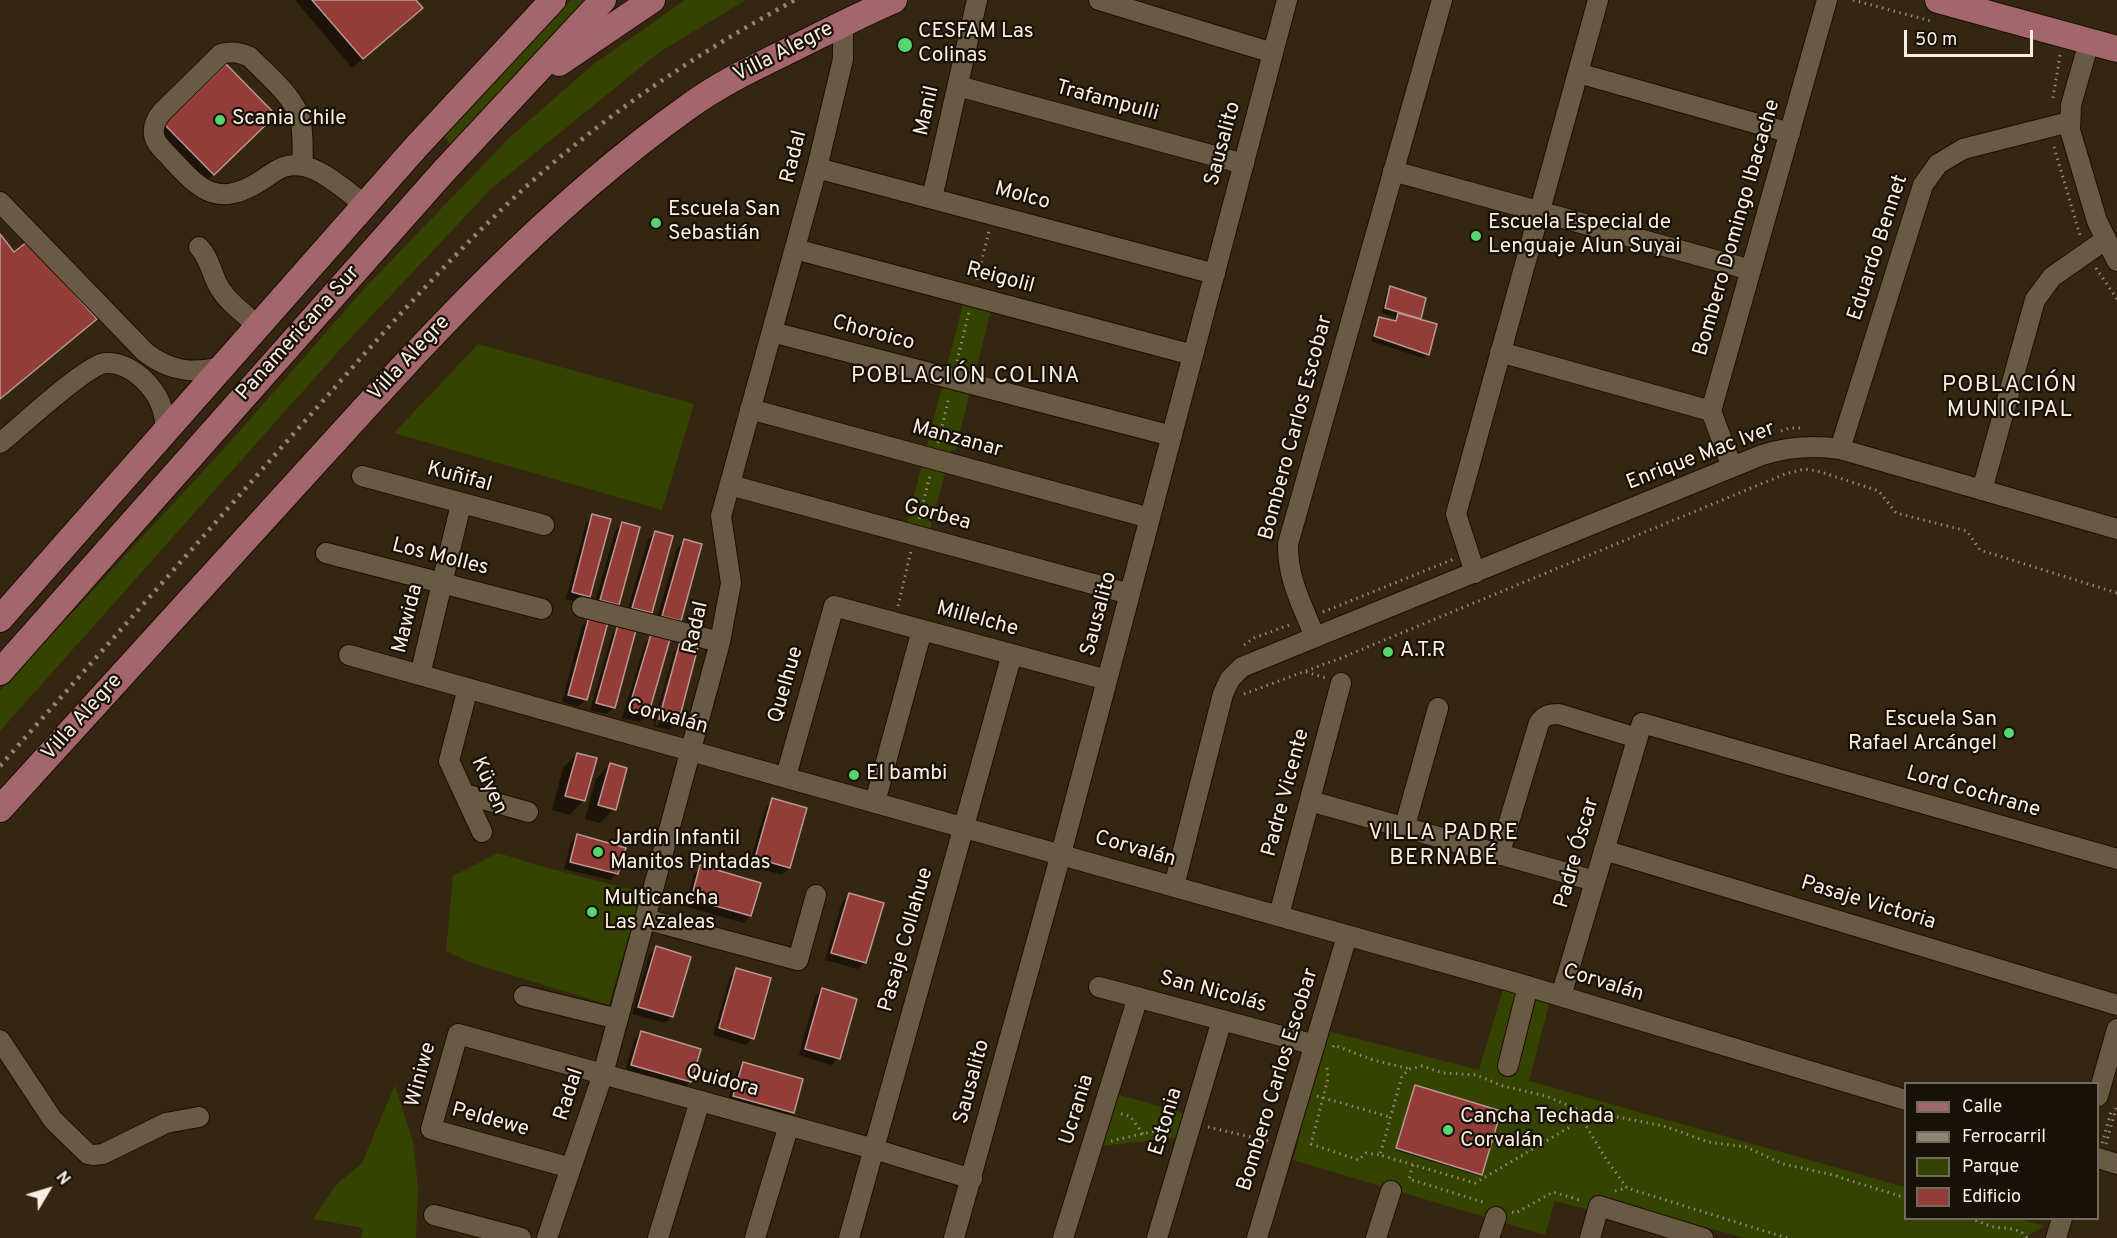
<!DOCTYPE html>
<meta charset="utf-8">
<style>
body{margin:0}
#map{position:relative;width:2117px;height:1238px;overflow:hidden;background:#352611;font-family:Overpass,sans-serif}
canvas{display:block}
.legend{position:absolute;left:1904px;top:1082px;width:195px;height:138px;box-sizing:border-box;background:#181108;border:2px solid #72695f;margin:0;padding:8px 10px;list-style:none;font-size:18px;color:#f8eee1}
.legend li{display:flex;align-items:center;gap:12px;height:30px}
.legend b{width:30px;border:2px solid #72695f}
.north{position:absolute;left:18px;top:1160px;width:60px;height:60px;-webkit-text-stroke:4px #181108;paint-order:stroke;rotate:52deg;font-size:16px;font-weight:700;line-height:24px;text-align:center;color:#f8eee1}
.north::after{content:'';display:block;margin:auto;width:21px;height:27px;background:#f8eee1;clip-path:polygon(50% 0,100% 100%,50% 72%,0 100%)}
.scale{position:absolute;left:1904px;top:30px;width:129px;height:27px;box-sizing:border-box;border:3px solid #f8eee1;border-top:0;padding-left:8px;font-size:18px;line-height:21px;white-space:nowrap;color:#f8eee1;-webkit-text-stroke:4px #181108;paint-order:stroke}
</style>
<div id="map">
<canvas width="2117" height="1238"></canvas>
<ul class="legend">
<li><b style="height:8px;background:#a3666c"></b>Calle</li>
<li><b style="height:8px;background:#908472"></b>Ferrocarril</li>
<li><b style="height:16px;background:#344300"></b>Parque</li>
<li><b style="height:16px;background:#933c38"></b>Edificio</li>
</ul>
<div class="north">N</div>
<div class="scale">50 m</div>
</div>
<script>
const context = document.querySelector('canvas').getContext('2d');
context.lineJoin = 'round';
function fillPath(path, color) { context.fillStyle = color; context.fill(path, 'evenodd'); }
function trace(path, color, width, dash) { context.strokeStyle = color; context.lineWidth = width; context.lineCap = dash ? 'butt' : 'round'; context.setLineDash(dash || []); context.stroke(path); }
function label(font, color, halo, rows, align = 'center') {
  context.font = font + ' Overpass,sans-serif'; context.lineWidth = 4.5; context.setLineDash([]); context.textBaseline = 'middle'; context.strokeStyle = halo; context.fillStyle = color; for (const [text, x, y, turn = 0] of rows) {
    context.save(); context.translate(x, y); context.rotate((+turn || 0) * Math.PI / 180); context.textAlign = isNaN(turn) ? turn : align; if (halo) context.strokeText(text, 0, 0); context.fillText(text, 0, 0); context.restore();
  }
}
fillPath(new Path2D(`
 M571,0h17l-136,148 -8,-12z
 M685,0h61l-88,53 -166,135 -147,156 -345,387v-40l230,-249 133,-152 147,-153 84,-73z
 M963,304l28,7 -36,140 -4,-1 -22,83 -23,-6z
 M478,344l216,60 -32,106 -268,-77z
 M498,853l50,15 93,24 -32,113 -134,-41 -29,-13 7,-75z
 M1503,989l46,15 -20,77 376,106 1,31 113,1 26,7 -22,12h-278l-152,-42 -4,14 -34,-9 -10,34 -252,-75 34,-129 152,39z
 M395,1085l18,57 5,45 -2,51h-55l2,-10 -50,-9 23,-34 26,-22z
 M1116,1094l74,21 -7,22 -82,9z`), '#344300');
fillPath(new Path2D(`
 M295,0h120l-3,17 -60,51z
 M226,66l48,49 -68,66 -48,-49z
 M1390,288l35,11 -6,21 9,34 -5,4 -52,-17 4,-18 5,-4 13,3 2,-5 -13,-4 4,-21z
 M593,516l-4,81 -7,7 -16,-5 20,-76z
 M622,524l-5,80 -7,7 -16,-5 21,-75z
 M655,533l-5,79 -7,7 -17,-4 22,-75z
 M684,541l-4,79 -7,7 -17,-5 21,-74z
 M589,619l17,4 -21,77 -7,7 -16,-5 20,-76z
 M619,627l-5,80 -7,7 -17,-4 22,-76z
 M652,636l-5,79 -7,7 -18,-4 23,-75z
 M681,644l-5,79 -7,7 -16,-4 21,-75zM676,650h4l-22,76 -3,-1z
 M577,754l7,46 -14,15 -18,-5 11,-42z
 M610,764l4,45 -14,14 -15,-4 11,-40z
 M773,800l16,68 -7,7 -33,-10 17,-58z
 M578,835l39,38 -7,7 -46,-11 7,-27z
 M701,867l58,17 -9,32 -7,7 -58,-17 9,-32z
 M849,895l16,67 -7,7 -33,-9 17,-58z
 M656,948l16,68 -7,7 -33,-9 17,-59z
 M737,970l16,68 -7,7 -33,-10 17,-58z
 M822,990l16,68 -7,7 -32,-10 16,-58z
 M641,1033l49,49 -7,7 -58,-17 9,-32z
 M744,1064l48,48 -7,7 -58,-16 10,-32z
 M1415,1087l65,87 -1,2 -84,-26z`), '#0007');
const building = new Path2D(`
 M312,0h104l7,8 -60,51z
 M226,64l50,51 -62,60 -50,-51z
 M0,234l14,18 13,-10 70,77 -97,80z
 M1390,286l36,12 -5,21 -36,-11z
 M1398,313l39,11 -8,31 -55,-19 5,-19 17,4z
 M592,514l19,5 -21,78 -18,-5z
 M622,522l18,5 -21,78 -19,-5z
 M655,531l18,5 -21,77 -20,-5z
 M684,539l18,5 -21,77 -19,-5z
 M589,617l19,5 -21,78 -19,-5z
 M618,625l18,5 -21,78 -19,-5z
 M651,634l19,5 -22,77 -20,-5z
 M680,642l18,5 -20,77 -19,-5z
 M577,753l20,5 -12,43 -20,-5z
 M610,763l17,5 -11,42 -18,-5z
 M772,798l35,10 -17,60 -35,-10z
 M577,834l49,14 -8,26 -48,-12z
 M700,865l61,18 -10,33 -60,-17z
 M849,893l35,10 -18,60 -35,-10z
 M656,946l35,11 -18,60 -35,-10z
 M736,968l35,10 -17,61 -35,-11z
 M822,988l35,11 -17,60 -35,-10z
 M641,1031l60,18 -10,33 -60,-17z
 M743,1062l60,17 -9,34 -61,-17z
 M1415,1085l86,26 -19,64 -86,-27z`);
fillPath(building, '#933c38');
trace(building, '#b99794', 1.5);
const minor = new Path2D(`
 M1099,0l174,53
 M2089,42l-18,63 -1,25 27,91 20,40
 M1578,73l212,60
 M958,86l286,78
 M303,166c-1,-15 1,-32 -3,-47 -7,-24 -33,-44 -50,-62 -10,-5 -18,-6 -29,-3l-59,58c-10,12 -12,25 0,37 34,35 51,65 103,29 13,-9 20,-15 38,-12 19,3 46,27 62,39
 M817,168l398,106
 M1393,171l358,99
 M932,198l45,-198
 M0,202l145,150c24,19 49,23 78,14
 M199,247c11,12 12,25 19,38 8,16 27,29 40,41
 M795,249l398,106
 M772,332l400,104
 M1500,352l211,59
 M750,409l400,109
 M0,443c19,-15 86,-78 105,-80 14,-1 27,6 37,15 16,15 23,31 24,53
 M1840,449l83,-264 15,-21 25,-15 106,-27
 M1732,467l-21,-56 116,-411
 M362,476l182,49
 M730,485l400,109
 M1982,490l53,-190 17,-23 53,-37
 M326,553l216,56
 M1475,573l-19,-59 142,-514
 M582,607l138,35
 M1315,637c-12,-30 -28,-59 -27,-93l154,-544
 M349,655l1168,328 389,117
 M420,675l41,-171
 M468,688l-19,73 33,71
 M786,776l48,-170 273,74
 M465,794l63,18
 M1310,801l285,80
 M875,802l47,-172
 M1404,829l34,-121
 M1604,850l513,155
 M1499,855l40,-132c5,-8 11,-9 20,-9l78,24
 M1174,886l49,-192 7,-15 12,-12 520,-212c26,-8 51,-10 78,-6l277,80
 M1279,915l62,-232
 M645,919l153,41 18,-65
 M1099,987l216,58
 M524,996l94,23
 M1561,996l81,-273 475,136
 M0,1040l53,80 35,34 5,1 10,-1 63,-31 33,-6
 M1508,1066l20,-80
 M2098,1096l19,-67
 M2098,1158l19,6
 M571,1168l-140,-39 27,-95 416,115 98,30
 M434,1215l87,23
 M547,1238l56,-164 117,-432 11,-59 -10,-67 96,-348 26,-109v-36
 M658,1238l42,-137
 M755,1238l34,-113
 M849,1238l163,-584
 M954,1238l107,-384 226,-854
 M1063,1238l75,-241
 M1157,1238l65,-218
 M1257,1238l90,-302
 M1376,1238l15,-47
 M1489,1238l7,-21
 M1590,1238l9,-32 104,32
 M2056,1238l6,-20`);
const major = new Path2D(`
 M1938,0l179,49
 M559,63l93,-63
 M0,619l416,-472 137,-147
 M0,672l443,-500 160,-172
 M0,809c104,-115 209,-229 313,-344 116,-128 233,-257 375,-358 30,-22 63,-38 96,-54 37,-18 73,-37 110,-53`);
trace(minor, '#1d0f00', 22);
trace(major, '#1d0f00', 28);
trace(new Path2D(`
 M1853,0l78,21
 M2053,98l7,-43
 M2054,147l26,88
 M2096,268l21,31
 M977,280l12,-49
 M957,361l12,-49
 M1781,431l8,-3h11
 M938,443l11,-46
 M919,519l11,-43
 M898,606l13,-55
 M1323,612l131,-53
 M1244,645l10,-7 38,-14
 M1306,672l20,6
 M1244,694l97,-36 444,-184 19,-5 14,2 61,20 17,22 71,18 13,19 137,43
 M1333,1047l1,-2 39,15 37,9
 M1327,1068l1,10 -17,66 48,16 7,-7 14,2
 M1317,1096l73,21
 M1121,1114l9,2 13,18
 M1208,1127l60,14
 M1111,1141l61,-14
 M2102,1143l10,-34
 M2106,1144l11,-39
 M1413,1165l-4,14 77,24
 M1615,1191l12,-3
 M1512,1212l4,1 37,-21 30,9
 M1970,1218c8,3 16,7 24,9 12,2 26,0 33,11
 M1787,1238l-160,-50 -21,-29 -30,-50 -6,18 -95,56 -95,-28 22,-79 8,-7 12,-3 21,7 33,2 27,11 43,10 30,13 88,17 44,16 38,5 37,17 50,11 73,23`), '#948776', 3, [1.5, 4.5]);
trace(minor, '#6a5943', 20);
trace(major, '#a3666c', 26);
trace(new Path2D(`
 M0,766c94,-106 188,-212 281,-318 77,-86 151,-174 236,-253 83,-77 178,-141 278,-195`), '#908472', 4.5, [3, 6]);
for (const [x, y, r, color] of [
 [905,45,8,"#59d56f"],
 [220,120,6,"#59d56f"],
 [656,223,6,"#59d56f"],
 [1476,236,6,"#59d56f"],
 [1388,652,6,"#59d56f"],
 [2009,733,6,"#59d56f"],
 [854,775,6,"#59d56f"],
 [598,852,6,"#59d56f"],
 [592,912,6,"#59d56f"],
 [1448,1130,6,"#59d56f"]
]) { const dot = new Path2D(); dot.arc(x, y, r, 0, 2 * Math.PI); context.fillStyle = color; context.fill(dot); trace(dot, '#181108', 2); }
label('21px', '#f8eee1', '#181108', [
 ["CESFAM Las",918,33],
 ["Colinas",918,57],
 ["Scania Chile",232,120],
 ["Escuela San",668,211],
 ["Sebastián",668,235],
 ["Escuela Especial de",1488,224],
 ["Lenguaje Alun Suyai",1488,248],
 ["A.T.R",1400,652],
 ["Escuela San",1997,721,"right"],
 ["Rafael Arcángel",1997,745,"right"],
 ["El bambi",866,775],
 ["Jardin Infantil",610,840],
 ["Manitos Pintadas",610,864],
 ["Multicancha",604,900],
 ["Las Azaleas",604,924],
 ["Cancha Techada",1460,1118],
 ["Corvalán",1460,1142]
], 'left');
label('21px', '#f8eee1', '#181108', [
 ["Villa Alegre",784,53,-27],
 ["Trafampulli",1107,102,15],
 ["Manil",928,111,-77],
 ["Sausalito",1224,144,-75],
 ["Radal",795,157,-76],
 ["Molco",1022,197,15],
 ["Bombero Domingo Ibacache",1738,228,-74],
 ["Eduardo Bennet",1879,248,-72],
 ["Reigolil",1000,279,15],
 ["Panamericana Sur",299,334,-48],
 ["Choroico",873,334,15],
 ["Villa Alegre",410,359,-47],
 ["Bombero Carlos Escobar",1297,428,-75],
 ["Manzanar",957,440,15],
 ["Enrique Mac Iver",1701,457,-21],
 ["Kuñifal",459,478,15],
 ["Gorbea",937,516,15],
 ["Los Molles",440,558,14],
 ["Sausalito",1100,614,-75],
 ["Mawida",409,619,-76],
 ["Millelche",977,620,15],
 ["Radal",697,628,-77],
 ["Quelhue",787,685,-74],
 ["Villa Alegre",83,718,-48],
 ["Corvalán",667,718,15],
 ["Küyen",488,786,66],
 ["Padre Vicente",1287,793,-75],
 ["Lord Cochrane",1973,793,16],
 ["Corvalán",1135,850,16],
 ["Padre Óscar",1578,853,-74],
 ["Pasaje Victoria",1868,904,17],
 ["Pasaje Collahue",907,940,-74],
 ["Corvalán",1603,984,17],
 ["San Nicolás",1213,993,15],
 ["Winiwe",422,1075,-75],
 ["Bombero Carlos Escobar",1279,1080,-73],
 ["Quidora",722,1082,15],
 ["Sausalito",973,1082,-75],
 ["Radal",570,1095,-72],
 ["Ucrania",1078,1110,-73],
 ["Peldewe",490,1121,15],
 ["Estonia",1167,1122,-73]
]);
context.letterSpacing = '1.5px';
label('22px', '#f8eee1', '#181108', [
 ["POBLACIÓN COLINA",966,378],
 ["POBLACIÓN",2010,387],
 ["MUNICIPAL",2010,412],
 ["VILLA PADRE",1444,835],
 ["BERNABÉ",1444,860]
]);
context.letterSpacing = '0px';
</script>
